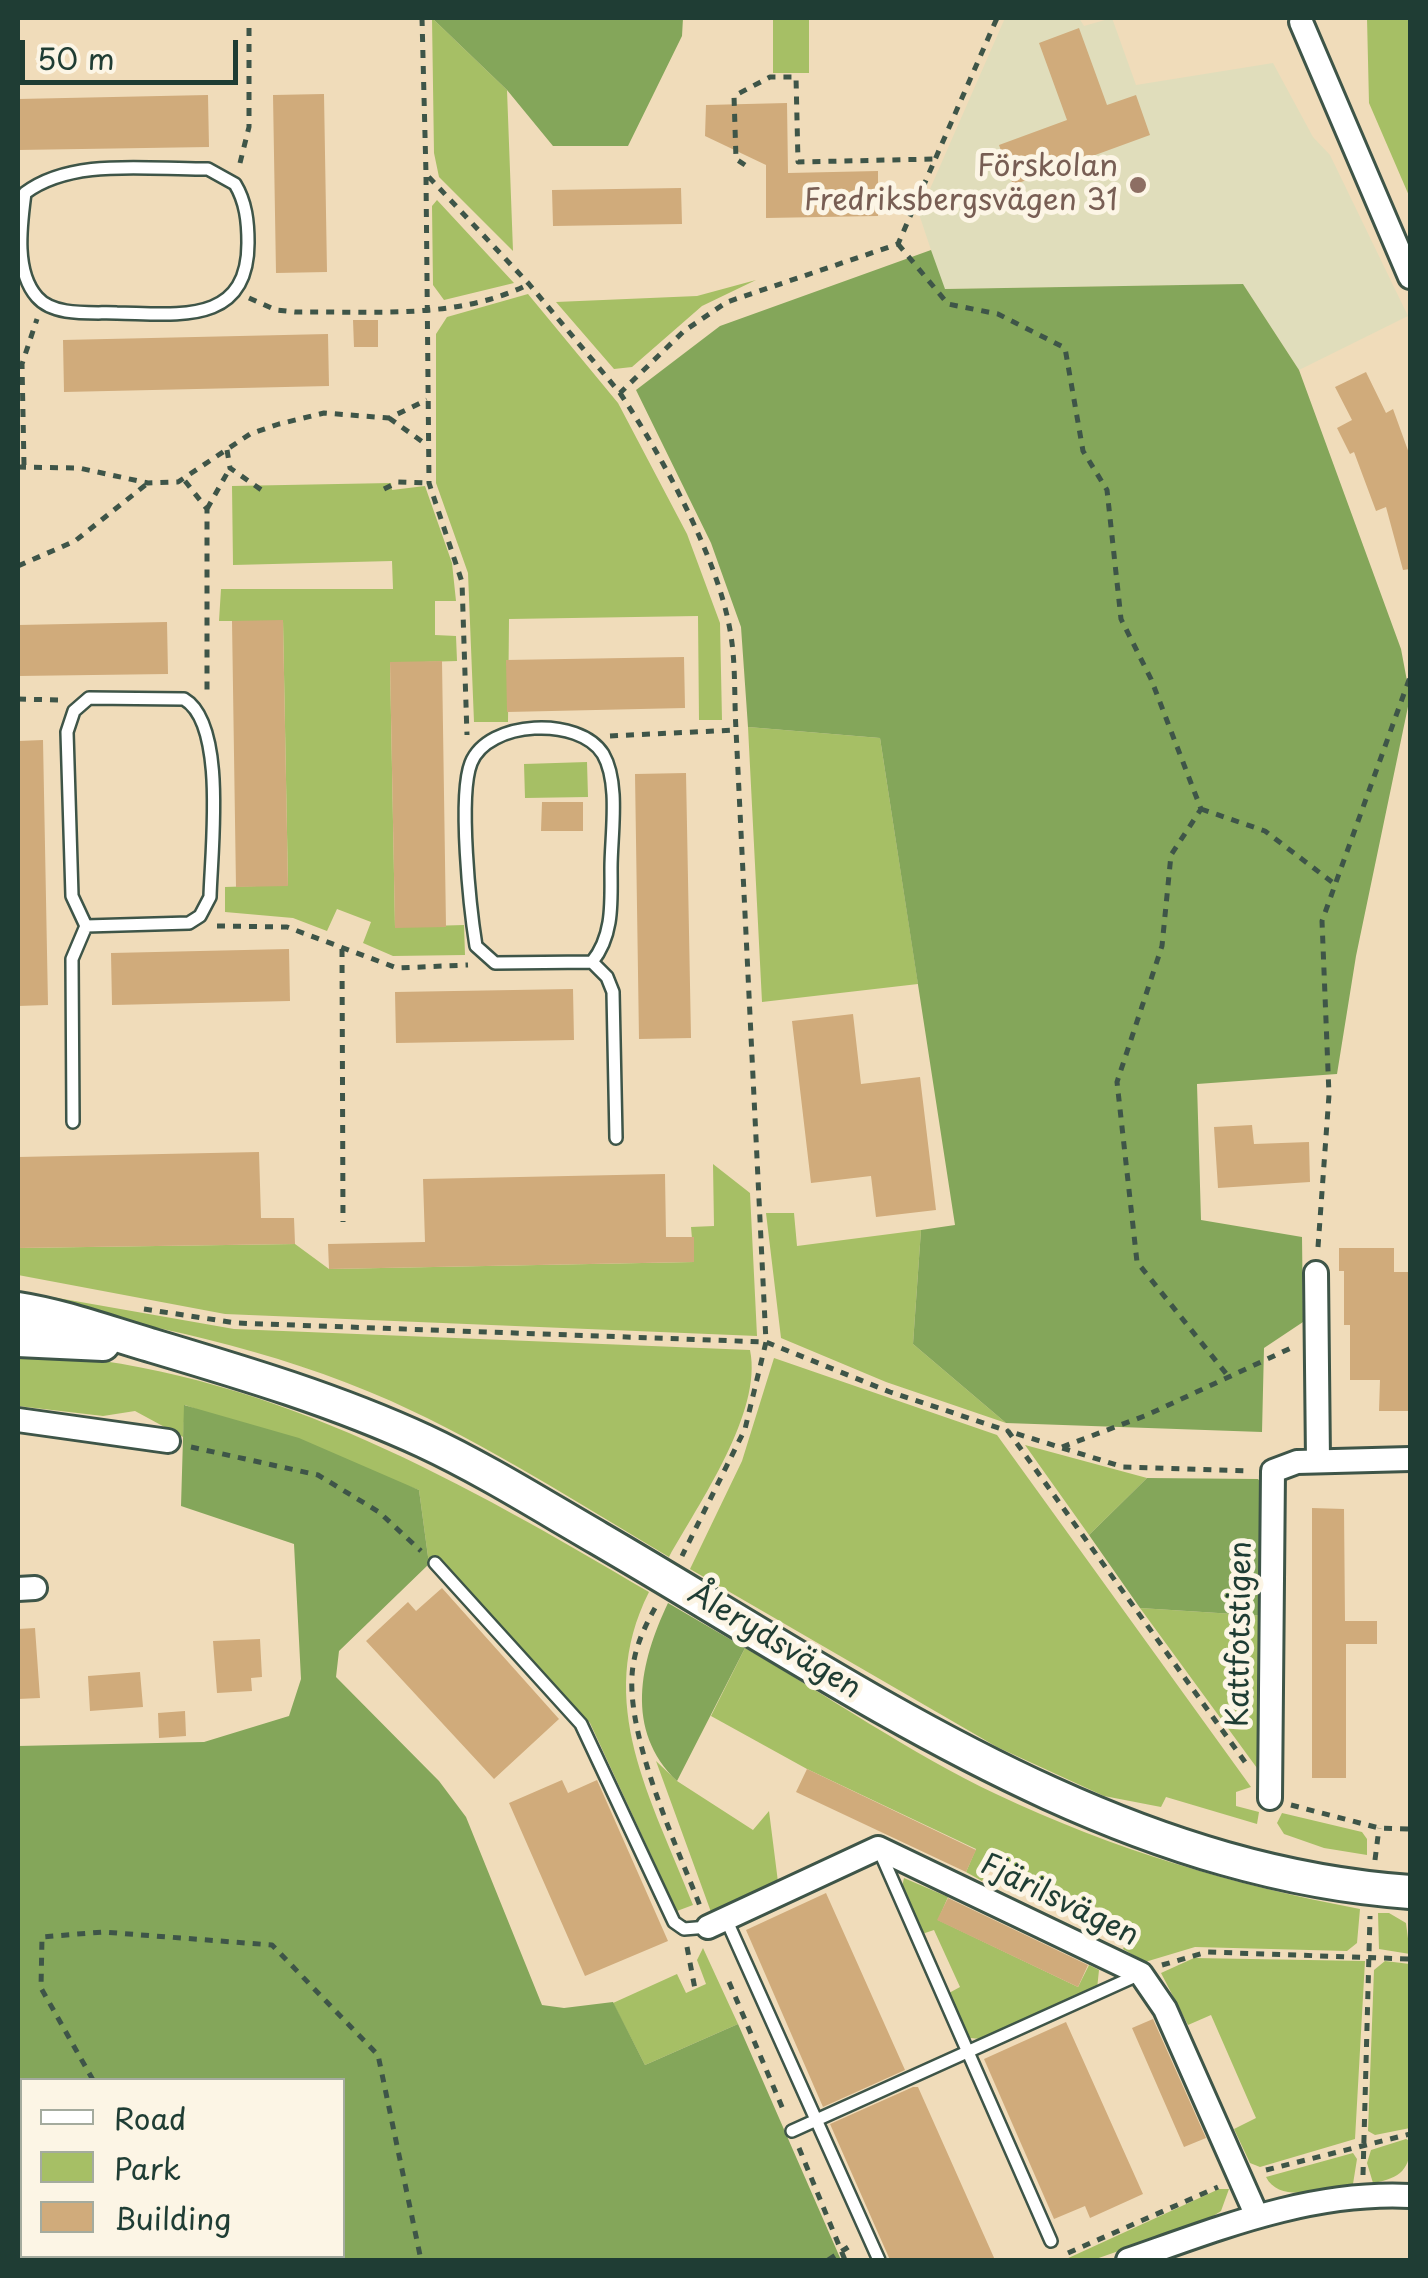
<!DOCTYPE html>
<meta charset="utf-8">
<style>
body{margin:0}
#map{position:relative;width:1428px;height:2278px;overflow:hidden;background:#f0dcba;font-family:"Playpen Sans",sans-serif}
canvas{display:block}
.frame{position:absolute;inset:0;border:20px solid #1f3d34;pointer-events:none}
.legend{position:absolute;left:20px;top:2078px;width:325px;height:180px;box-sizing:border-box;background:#fcf5e5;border:2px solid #a4ab9e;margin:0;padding:12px 18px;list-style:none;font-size:30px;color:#1f3d34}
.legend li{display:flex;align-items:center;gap:20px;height:50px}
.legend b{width:50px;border:2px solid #a4ab9e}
.scale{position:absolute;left:20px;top:40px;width:218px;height:45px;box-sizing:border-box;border:5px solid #1f3d34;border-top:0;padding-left:12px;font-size:30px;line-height:35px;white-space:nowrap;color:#1f3d34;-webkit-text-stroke:8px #fcf5e5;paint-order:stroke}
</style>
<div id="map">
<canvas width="1428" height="2278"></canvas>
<div class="frame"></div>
<ul class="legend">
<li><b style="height:12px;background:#fff"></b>Road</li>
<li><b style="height:28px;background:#a6bf65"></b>Park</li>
<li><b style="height:28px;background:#d0ab7b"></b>Building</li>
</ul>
<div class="scale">50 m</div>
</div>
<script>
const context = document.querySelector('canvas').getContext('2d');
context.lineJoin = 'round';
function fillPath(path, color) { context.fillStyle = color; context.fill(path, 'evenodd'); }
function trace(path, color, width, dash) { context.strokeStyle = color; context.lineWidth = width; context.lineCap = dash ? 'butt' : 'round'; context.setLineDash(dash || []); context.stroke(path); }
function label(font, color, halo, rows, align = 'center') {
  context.font = font + ' "Playpen Sans",sans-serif'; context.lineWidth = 10; context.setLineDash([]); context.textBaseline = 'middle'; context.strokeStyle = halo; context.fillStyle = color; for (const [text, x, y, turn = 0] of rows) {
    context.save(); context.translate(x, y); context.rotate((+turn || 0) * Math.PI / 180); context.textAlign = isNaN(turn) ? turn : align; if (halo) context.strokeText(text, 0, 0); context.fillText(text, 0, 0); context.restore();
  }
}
fillPath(new Path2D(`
 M1005,18h74l5,8 28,-8 24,67 137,-22 40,74 17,18 78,161 -109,54 -56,-86 -299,5 -25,-75z`), '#e0ddbb');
fillPath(new Path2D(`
 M432,18l75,72 6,161 -74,-74 -5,-24z
 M773,18h36v55h-36z
 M1367,18h43v180l-41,-95z
 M437,200l77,83 -70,17 -11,-15 -1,-79z
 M756,280l-54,26 -70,61 -18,2 -58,-67 141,-6z
 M528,294l90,109 69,131 33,89 2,97h-23l-1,-104 -189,3 -1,103h-34l-6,-149 -32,-90v-149l11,-17z
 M391,483l1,7 33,-4 27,77 4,38h-21v34l21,1 1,25 -67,2 5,264 69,-2 1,30 -72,1 -30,-13 8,-21 -34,-13 -10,22 -34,-13 -68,-6v-25l63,-2 -5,-264h-64l2,-32h172l-1,-28 -159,4 -1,-79z
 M748,727l132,11 38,246 -156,18z
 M587,762l1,35 -63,1 -1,-34z
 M713,1164l37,29 7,143 -532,-22 -207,-39v-27l277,-4 34,25 365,-7 -3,-35 23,-1z
 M766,1213h28l3,33 124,-16 -8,114 93,79 -120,-41 -105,-44z
 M18,1291l216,38 516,21c13,62 -51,153 -81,207 -91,-54 -181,-112 -278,-156 -119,-53 -246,-78 -373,-99z
 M61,1356c216,20 405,128 588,236 -56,111 3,207 44,313l-16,6 -87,-188 -153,-165 -8,6 -10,-74 -234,-85 -2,32 -48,-26 -32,5 -85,-10v-49z
 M774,1358l223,77 254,352 -15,5v14l23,6 -2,12 -91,-27 -5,10 -57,-11 -107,-49 -307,-178 52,-108z
 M1025,1445l122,33 -58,57z
 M1140,1608l125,8v163z
 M745,1648c83,48 165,105 251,146 118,56 237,91 364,115l-3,34 -10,8 -152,-4 -50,15 -22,-13 11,-24 -141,-66 -11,22 -16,-9 10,-23 -169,-80 -96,-53z
 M656,1761l21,20 76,49 16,-19 9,71 -67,30z
 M1282,1813l80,19 5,7v16l-43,-7 -40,-14 -7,-11z
 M904,1878l44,19 -10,23 140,67 11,-22 10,5 -2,19 -116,50 -11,-1 -21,-45 11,-6 -26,-57 -12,4 -20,-47z
 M1378,1913h11l17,10 4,31 -31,-5z
 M703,1948l35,76 -93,41 -32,-62 64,-29 9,19 20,-9 -9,-24z
 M1194,1958l171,3 -10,178 -95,28 -10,-4 -16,-34 22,-11 -45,-103 -23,10 -27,-52z
 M1385,1961l25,3v164l-35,7 -7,-4 6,-161z
 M1406,2139l4,2c1,28 -9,37 -37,42l-6,-20 4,-13z
 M1353,2153l4,6 -4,25c-26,4 -73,21 -87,-7z
 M1219,2189h10l-8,22 -14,9 -114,40h-29z`), '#a6bf65');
fillPath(new Path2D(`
 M432,18h251l-1,18 -54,110h-75l-46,-56z
 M931,250l14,39 298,-5 56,86 102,279 9,48 -54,259 -19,118 -140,10 4,136 101,17 1,85 -39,26 -2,84 -256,-9 -93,-79 8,-114 34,-5 -75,-487 -132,-11 -7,-100 -30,-84 -75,-153 84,-64z
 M184,1405l115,33 120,52 10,74 -90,87 -3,26 103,104 27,36 76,188 22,3 49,-6 32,63 93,-41 103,236h-823v-514l186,-4 85,-26 12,-37 -7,-135 -113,-38zM342,2080v176h-320v-176z
 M1147,1478l111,1 5,6 2,131 -125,-8 -51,-73z
 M668,1603l77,45 -68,133c-53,-51 -37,-119 -9,-178z`), '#84a65a');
fillPath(new Path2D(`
 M1079,28l28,77 29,-10 14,40 -137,50 -14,-40 68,-25 -28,-77z
 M324,94l3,178 -51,1 -3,-178z
 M208,95l1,52 -191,3v-51z
 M787,103l1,70 90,-2v45l-112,2v-53l-61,-29 1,-31z
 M681,188l1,36 -129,2 -1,-36z
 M353,320h25v27h-24z
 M328,334l1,52 -265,6 -1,-52z
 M1366,372l20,41 7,-4 17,47v113l-7,1 -17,-63 -10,4 -22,-59 -4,2 -13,-26 15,-8 -17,-33z
 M283,620l5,266 -52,1 -4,-266z
 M167,622l1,52 -150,2v-51z
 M684,657l1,51 -178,4 -1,-52z
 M442,661l4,266 -51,1 -5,-266z
 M43,740l5,265 -30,1v-265z
 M686,773l5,265 -52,1 -4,-265z
 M542,802h41v29h-42z
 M289,949l1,52 -178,4 -1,-52z
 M573,989l1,51 -178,3 -1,-51z
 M853,1014l8,70 59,-7 16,133 -60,7 -5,-41 -60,7 -19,-162z
 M1252,1125l2,19 55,-2 1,40 -92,6 -4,-61z
 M259,1152l2,66h33l1,26 -277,4v-91z
 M665,1174l1,63h28v25l-365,7 -1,-25 97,-2 -2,-63z
 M1339,1248h55v24h16v139h-31l1,-31h-30v-55h-6v-54h-5z
 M1312,1508l32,1 1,112h32v23h-31v134h-34z
 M442,1588l117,131 -65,60 -128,-138 42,-39 8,9z
 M35,1628l5,70 -22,1v-70z
 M260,1639l2,38 -11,1 1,13 -35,2 -4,-52z
 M140,1672l3,35 -53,4 -2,-35z
 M185,1711l1,25 -27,2 -1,-25z
 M807,1769l169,81 -10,22 -170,-80z
 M562,1780l6,13 29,-13 71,161 -83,35 -76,-173z
 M826,1893l79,177 -82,37 -77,-177z
 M948,1898l140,67 -10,22 -141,-67z
 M1153,2019l53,119 -22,9 -52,-119z
 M1066,2022l77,172 -53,24 -5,-12 -31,13 -70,-160z
 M913,2087h5l77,173h-105l-60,-136z`), '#d0ab7b');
const lane = new Path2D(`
 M208,169l27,15c11,18 13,38 13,59 0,83 -71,71 -131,70 -24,-1 -63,4 -80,-16 -23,-26 -16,-73 -12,-104 48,-36 125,-23 183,-24z
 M592,962c22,-27 19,-61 19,-94 0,-33 9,-85 -8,-114 -24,-38 -115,-34 -132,9 -13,33 -1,146 5,183l19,17 97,-1 15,15 6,15 3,146
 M73,1122l-1,-163 14,-33 -14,-30 -5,-164 7,-21 15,-13 95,1c43,25 27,152 26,198l-10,19 -11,7 -103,3
 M435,1563l146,161 93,198 10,7 24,-2
 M880,1852l171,389
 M726,1919l153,341
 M792,2131l348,-157`);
const street = new Path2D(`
 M1301,22l109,255
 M1316,1273l2,188
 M18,1420l150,21
 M18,1589l17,-1
 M1270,1798l3,-327 24,-9 113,-3
 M708,1927l170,-79 263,126 24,35 91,205
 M1128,2260c92,-32 183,-69 282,-64`);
const secondary = new Path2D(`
 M18,1309c45,7 88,23 132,36 94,28 185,55 274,96 60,28 117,64 174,97 256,149 508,332 812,354
 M18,1340l85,4`);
trace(lane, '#3e5548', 16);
trace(street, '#3e5548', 28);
trace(secondary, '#3e5548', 38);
trace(new Path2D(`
 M422,18l4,156 103,110 91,109 64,-62 43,-29 171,-58 99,-226
 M240,163l9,-36v-109
 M745,165l-9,-6 -2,-63 36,-19h26l2,85 137,-3
 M426,177l3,306 33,99 5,153
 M898,244l50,60 50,10 67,34 18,103 24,39 14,129 30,60 50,130 -30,46 -9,91 -45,136 20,180 91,114
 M249,298l27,12 19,2c78,-1 163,8 234,-28
 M620,393c42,63 97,163 110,237 6,32 4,67 6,100l30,612 -21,87 -63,127
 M389,418l38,27
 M227,450l3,18 33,23
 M24,465l-2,-101 15,-45
 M18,467l61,1 69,15 30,-1 72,-48 29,-10 45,-11 65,5 38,-18
 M185,481l22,28v186
 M384,489l14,-7 31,1
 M207,509l23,-41
 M18,566l57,-25 73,-58
 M18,699l40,1
 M610,736l126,-6
 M1201,809l64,22 67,51
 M217,926l70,1 110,41 71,-3
 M342,949l1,273
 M1318,1247l11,-152 -7,-174 88,-244
 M144,1309l92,14 530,19 124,50 118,39
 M191,1447l127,28 61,37 42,39
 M1062,1447l85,-32 144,-67
 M655,1608c-10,18 -19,37 -22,58 -10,65 43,178 67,240
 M1245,1762l-237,-331 115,36 127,4
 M1291,1805l88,23 31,1
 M1375,1860l4,-32
 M687,1947l8,42
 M1162,1965l45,-13 203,7
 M729,1982l56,132
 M93,2080l-52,-92 1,-51 61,-5 169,13 106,110 43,205
 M799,2148l46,112
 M1266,2170l144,-36
 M1363,2175l7,-259
 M1068,2253l150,-66
 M172,2256l1,4
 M828,2260l22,-14`), '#3e5548', 5, [8, 8]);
trace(lane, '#fff', 11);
trace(street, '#fff', 22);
trace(secondary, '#fff', 32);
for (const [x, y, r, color] of [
 [1138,185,10,"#8d6e63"]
]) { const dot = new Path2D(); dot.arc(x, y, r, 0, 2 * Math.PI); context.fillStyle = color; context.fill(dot); trace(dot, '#fcf5e5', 4); }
label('30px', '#785e54', '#fcf5e5', [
 ["Förskolan",1118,168],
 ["Fredriksbergsvägen 31",1118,202]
], 'right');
label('30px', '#1f3d34', '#fcf5e5', [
 ["Kattfotstigen",1241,1634,-89],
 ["Ålerydsvägen",774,1642,31],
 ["Fjärilsvägen",1059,1901,26]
]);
</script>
